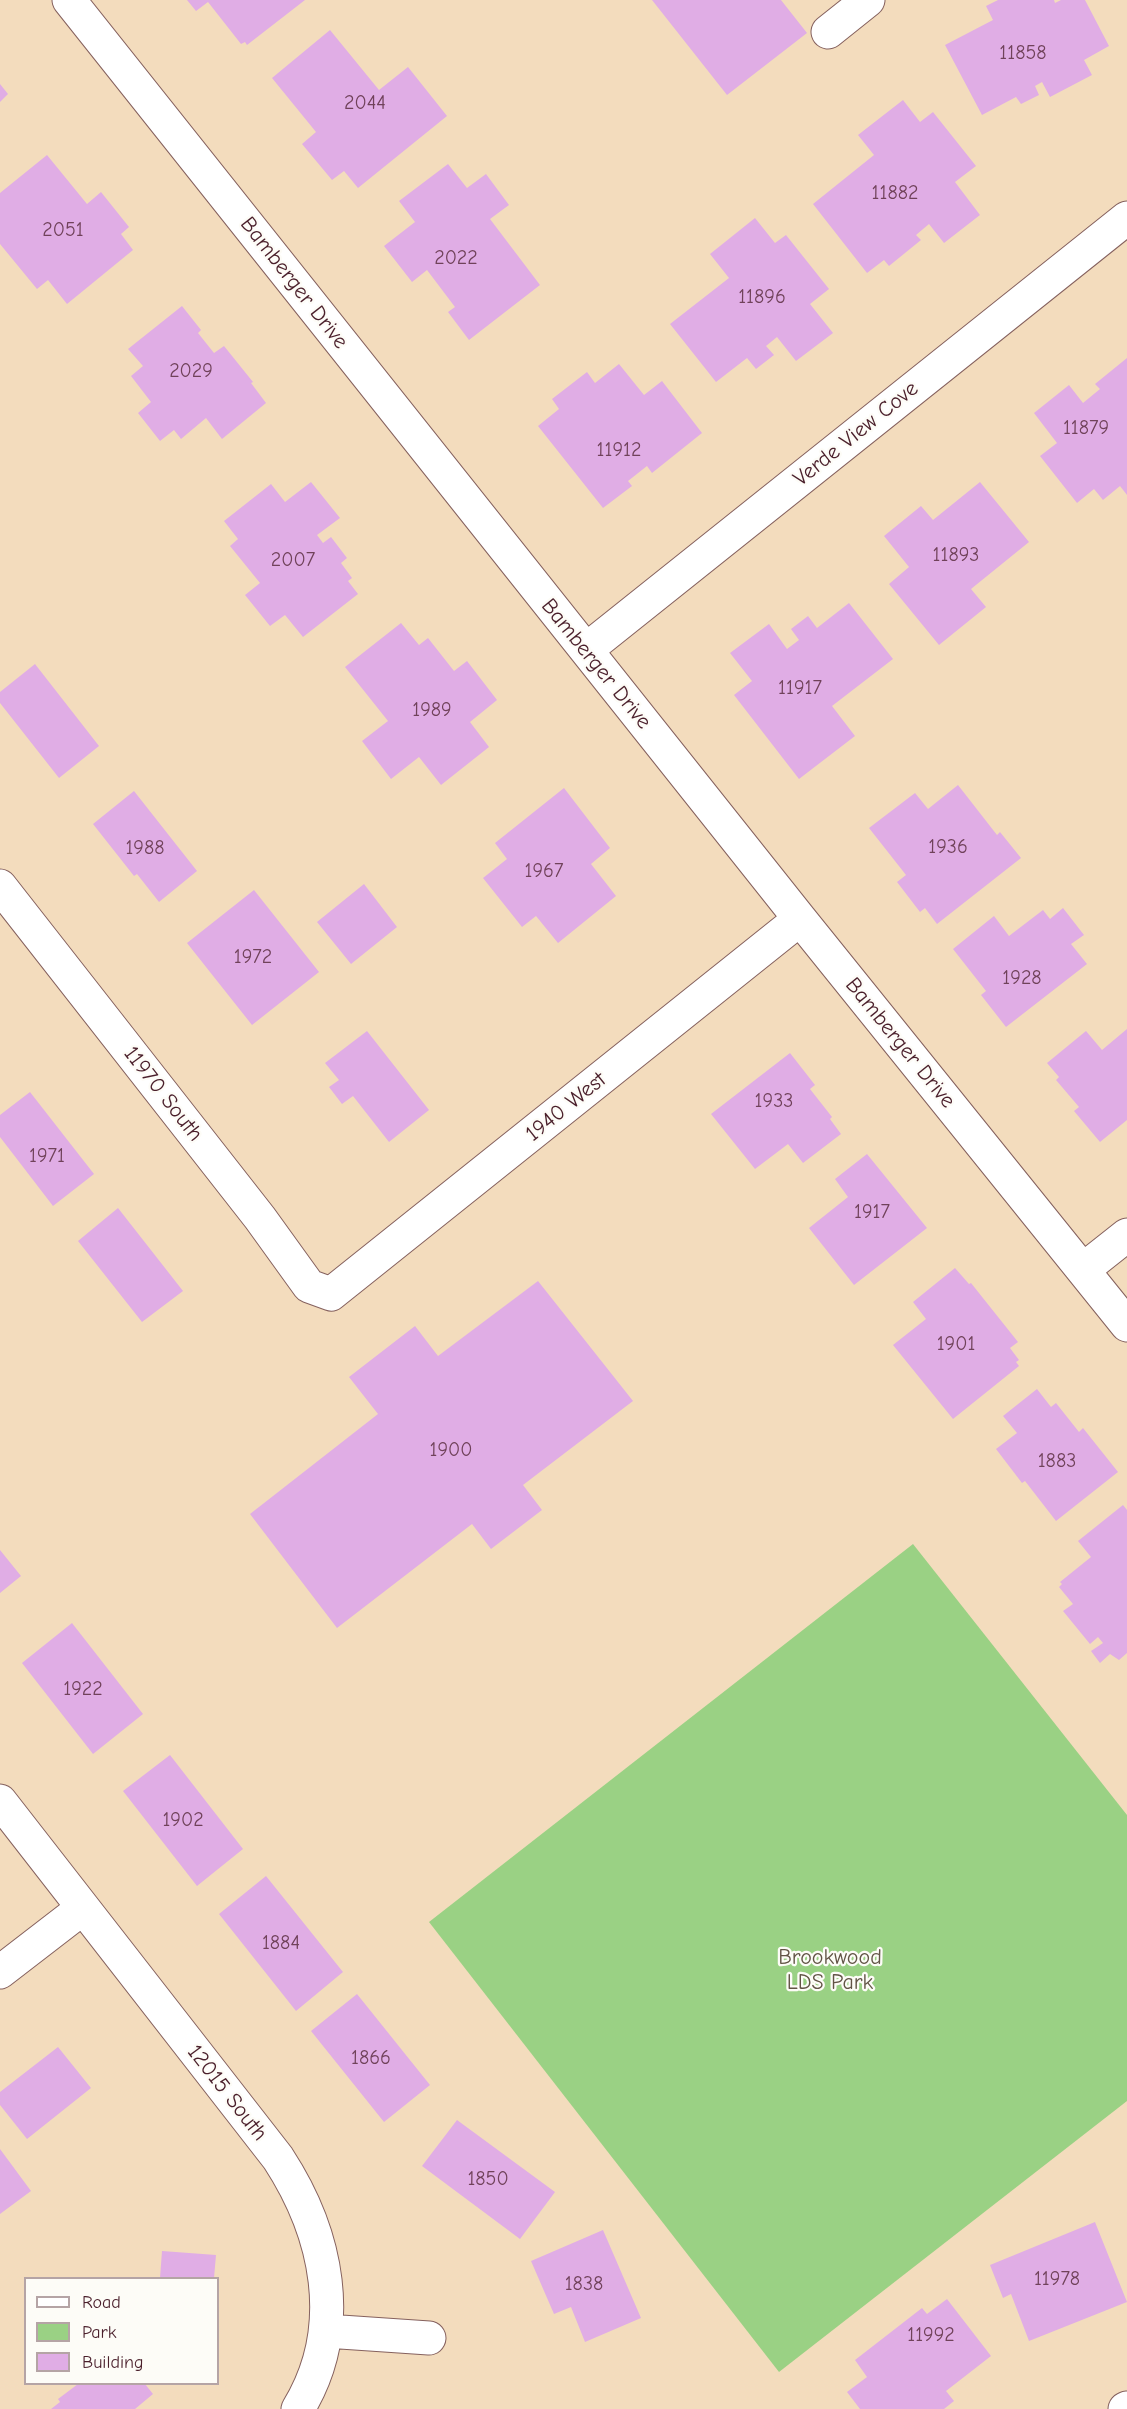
<!DOCTYPE html>
<style>
body{margin:0}
#map{position:relative;width:1127px;height:2409px;overflow:hidden;background:#f3dcbd;font-family:"Comic Neue",sans-serif}
canvas{display:block}
.legend{position:absolute;left:24px;top:2277px;width:195px;height:108px;box-sizing:border-box;background:#fdfcf7;border:2px solid #b5a4a5;margin:0;padding:8px 10px;list-style:none;font-size:18px;color:#4a1f2b}
.legend li{display:flex;align-items:center;gap:12px;height:30px}
.legend b{width:30px;border:2px solid #b5a4a5}
</style>
<div id="map">
<canvas width="1127" height="2409"></canvas>
<ul class="legend">
<li><b style="height:8px;background:#fff"></b>Road</li>
<li><b style="height:16px;background:#9ad184"></b>Park</li>
<li><b style="height:16px;background:#e0ade5"></b>Building</li>
</ul>
</div>
<script>
const context = document.querySelector('canvas').getContext('2d');
context.lineJoin = 'round';
function fillPath(path, color) { context.fillStyle = color; context.fill(path, 'evenodd'); }
function trace(path, color, width, dash) { context.strokeStyle = color; context.lineWidth = width; context.lineCap = dash ? 'butt' : 'round'; context.setLineDash(dash || []); context.stroke(path); }
function label(font, color, halo, rows, align = 'center') {
  context.font = font + ' "Comic Neue",sans-serif'; context.lineWidth = 4.5; context.setLineDash([]); context.textBaseline = 'middle'; context.strokeStyle = halo; context.fillStyle = color; for (const [text, x, y, turn = 0] of rows) {
    context.save(); context.translate(x, y); context.rotate((+turn || 0) * Math.PI / 180); context.textAlign = isNaN(turn) ? turn : align; if (halo) context.strokeText(text, 0, 0); context.fillText(text, 0, 0); context.restore();
  }
}
fillPath(new Path2D(`
 M913,1544l214,271v286l-348,271 -350,-450z`), '#9ad184');
fillPath(new Path2D(`
 M187,0h118l-58,45 -2,-3 -4,2 -33,-42 -12,9z
 M652,0h129l26,33 -80,62z
 M998,0h56l1,3 6,-3h24l24,46 -25,14 8,15 -42,22 -8,-15 -7,4 4,9 -18,9 -5,-7 -34,18 -37,-70 48,-25 -7,-14z
 M330,30l49,60 29,-23 39,49 -89,72 -14,-17 -12,9 -30,-36 14,-12 -44,-54z
 M0,84l8,10 -8,8z
 M903,100l17,22 13,-10 43,54 -21,16 25,33 -36,28 -15,-19 -13,11 5,5 -32,26 -5,-6 -17,13 -54,-69 61,-49 -16,-20z
 M47,155l40,49 14,-12 28,35 -8,7 12,16 -66,54 -19,-24 -11,9 -37,-45v-51z
 M448,164l19,24 19,-14 23,31 -19,14 50,66 -71,55 -21,-28 7,-5 -28,-37 -15,12 -28,-36 31,-24 -16,-21z
 M755,218l20,25 11,-8 43,54 -19,15 23,29 -37,28 -19,-24 -11,9 8,9 -18,14 -9,-11 -31,24 -46,-58 59,-46 -19,-24z
 M182,306l19,24 -3,3 16,20 10,-7 29,36 -2,1 15,20 -44,36 -16,-21 -25,21 -7,-9 -14,11 -22,-28 13,-11 -20,-26 12,-10 -15,-17z
 M1127,358v137l-7,-9 -17,14 -9,-11 -17,14 -37,-47 17,-13 -23,-30 35,-28 14,18 17,-14 -5,-5z
 M619,364l25,31 18,-14 40,52 -50,40 -5,-7 -19,15 4,5 -29,22 -65,-82 21,-17 -7,-10 35,-27 8,11z
 M311,482l29,36 -23,17 6,8 8,-6 16,21 -6,5 11,15 -4,3 10,13 -55,43 -18,-22 -15,11 -25,-31 15,-12 -30,-37 8,-7 -14,-18 47,-37 14,18z
 M980,482l49,60 -58,47 15,18 -47,38 -50,-61 20,-17 -25,-31 37,-30 12,14z
 M849,603l44,56 -61,47 23,30 -56,43 -65,-84 18,-14 -22,-28 39,-29 18,25 12,-9 -8,-11 17,-13 9,12z
 M401,623l18,22 9,-7 26,33 13,-10 30,39 -27,22 19,25 -48,38 -22,-28 -28,22 -29,-38 26,-20 -43,-54z
 M35,664l64,82 -40,32 -59,-75v-11z
 M958,785l39,50 3,-3 21,26 -84,66 -12,-16 -5,4 -23,-30 9,-7 -37,-47 46,-35 13,16z
 M564,788l46,60 -19,16 25,32 -58,47 -22,-27 -14,11 -39,-49 24,-19 -12,-16z
 M134,791l63,80 -38,31 -22,-28 -3,2 -41,-52z
 M364,884l33,43 -46,37 -34,-42z
 M254,890l65,82 -67,53 -65,-82z
 M1063,908l21,27 -13,9 16,20 -81,63 -25,-32 5,-4 -33,-42 41,-33 15,20 34,-26 7,9z
 M1127,1029v91l-27,22 -26,-31 5,-4 -23,-27 3,-3 -12,-14 39,-32 16,19z
 M367,1031l62,79 -40,32 -36,-46 -11,8 -13,-17 10,-7 -14,-17z
 M790,1053l25,32 -5,4 22,28 -2,2 11,15 -38,29 -15,-19 -33,25 -44,-55z
 M30,1092l64,82 -41,32 -53,-69v-22z
 M867,1154l60,74 -73,57 -45,-57 39,-31 -13,-18z
 M118,1208l65,83 -41,31 -64,-81z
 M955,1268l14,16 2,-1 47,59 -8,6 9,12 -3,2 3,4 -66,53 -60,-74 33,-26 -13,-17z
 M538,1281l95,120 -110,84 19,25 -51,39 -19,-25 -135,104 -87,-114 128,-100 -29,-37 66,-51 23,30z
 M1037,1389l14,18 5,-4 23,29 4,-4 35,44 -62,49 -31,-40 -3,2 -26,-34 21,-16 -14,-17z
 M1123,1505l4,5v143l-8,7 -9,-6 -10,9 -9,-12 12,-8 -5,-6 -8,7 -27,-33 10,-7 -14,-17 3,-3 -2,-2 31,-25 -13,-16z
 M0,1550l21,26 -21,17z
 M72,1623l71,91 -50,40 -71,-91z
 M170,1755l73,94 -46,37 -74,-95z
 M266,1876l77,96 -47,39 -77,-97z
 M357,1994l73,91 -46,37 -73,-91z
 M58,2047l33,41 -64,51 -27,-34v-13z
 M457,2120l98,72 -35,47 -98,-73z
 M0,2149l31,42 -31,23z
 M1095,2222l32,80 -98,39 -18,-47 -8,4 -13,-33z
 M603,2230l38,88 -56,24 -14,-35 -17,7 -23,-53z
 M162,2251l54,4 -2,23h-54z
 M947,2299l44,57 -45,35 8,10 -10,8h-84l-13,-17 20,-15 -12,-17 67,-52 5,6z
 M78,2384h67l8,10 -18,15h-84l9,-7 -2,-3z`), '#e0ade5');
const minor = new Path2D(`
 M69,0l731,919 327,406
 M828,32l40,-32
 M586,650l541,-432
 M0,886l260,332 49,68 22,8 469,-375
 M1084,1269l43,-34
 M0,1801l278,357c49,75 70,169 20,251
 M0,1972l83,-64
 M326,2331l103,7
 M1125,2409l2,-1`);
trace(minor, '#85615e', 35);
trace(minor, '#fff', 33);
label('20px', '#70425a', null, [
 ["11858",1023,53],
 ["2044",365,103],
 ["11882",895,193],
 ["2051",63,230],
 ["2022",456,258],
 ["11896",762,297],
 ["2029",191,371],
 ["11879",1086,428],
 ["11912",619,450],
 ["11893",956,555],
 ["2007",293,560],
 ["11917",800,688],
 ["1989",432,710],
 ["1936",948,847],
 ["1988",145,848],
 ["1967",544,871],
 ["1972",253,957],
 ["1928",1022,978],
 ["1933",774,1101],
 ["1971",47,1156],
 ["1917",872,1212],
 ["1901",956,1344],
 ["1900",451,1450],
 ["1883",1057,1461],
 ["1922",83,1689],
 ["1902",183,1820],
 ["1884",281,1943],
 ["1866",371,2058],
 ["1850",488,2179],
 ["11978",1057,2279],
 ["1838",584,2284],
 ["11992",931,2335]
]);
label('22px', '#4a1f2b', '#fdfcf7', [
 ["Bamberger Drive",294,283,52],
 ["Verde View Cove",856,434,-39],
 ["Bamberger Drive",596,664,51],
 ["Bamberger Drive",900,1043,51],
 ["11970 South",163,1094,52],
 ["1940 West",566,1107,-39],
 ["12015 South",227,2093,52]
]);
label('22px', '#625446', '#fdfcf7', [
 ["Brookwood",830,1958],
 ["LDS Park",830,1983]
]);
</script>
